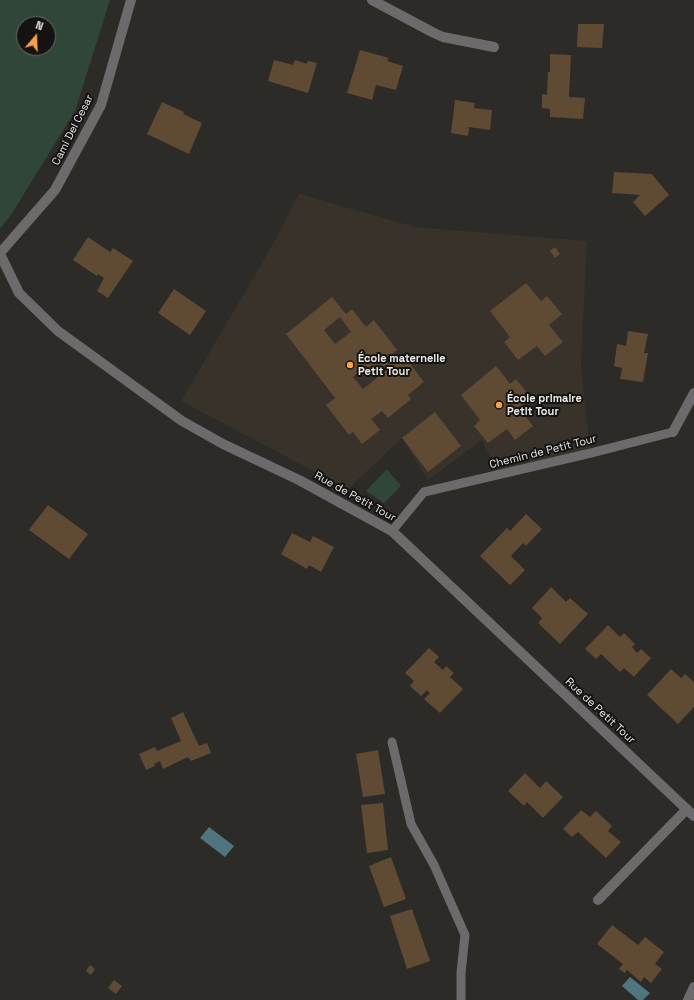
<!DOCTYPE html>
<meta charset="utf-8">
<style>
body{margin:0}
#map{position:relative;width:694px;height:1000px;overflow:hidden;background:#2d2b28;font-family:"Space Grotesk",sans-serif}
canvas{display:block}
.north{position:absolute;left:16px;top:16px;width:40px;height:40px;box-sizing:border-box;background:#141312;border:1px solid #696867;border-radius:50%;rotate:19deg;font-size:11px;font-weight:700;line-height:16px;text-align:center;color:#e9e8e6}
.north::after{content:'';display:block;margin:auto;width:14px;height:18px;background:#f9a04d;clip-path:polygon(50% 0,100% 100%,50% 72%,0 100%)}
</style>
<div id="map">
<canvas width="694" height="1000"></canvas>
<div class="north">N</div>
</div>
<script>
const context = document.querySelector('canvas').getContext('2d');
context.lineJoin = 'round';
function fillPath(path, color) { context.fillStyle = color; context.fill(path, 'evenodd'); }
function trace(path, color, width, dash) { context.strokeStyle = color; context.lineWidth = width; context.lineCap = dash ? 'butt' : 'round'; context.setLineDash(dash || []); context.stroke(path); }
function label(font, color, halo, rows, align = 'center') {
  context.font = font + ' "Space Grotesk",sans-serif'; context.lineWidth = 4; context.setLineDash([]); context.textBaseline = 'middle'; context.strokeStyle = halo; context.fillStyle = color; for (const [text, x, y, turn = 0] of rows) {
    context.save(); context.translate(x, y); context.rotate((+turn || 0) * Math.PI / 180); context.textAlign = isNaN(turn) ? turn : align; if (halo) context.strokeText(text, 0, 0); context.fillText(text, 0, 0); context.restore();
  }
}
fillPath(new Path2D(`
 M299,194l116,33 172,14 -6,124 8,78 2,10 -91,22 -18,-35 -54,40 -26,-42 -54,51 -167,-88 96,-164z`), '#38322a');
fillPath(new Path2D(`
 M0,0h110l-35,111 -64,104 -11,14zM24,24h24v24h-24z
 M387,469l14,17 -17,17 -18,-12z`), '#304638');
fillPath(new Path2D(`
 M209,827l25,19 -9,11 -25,-19z
 M630,977l20,16 -7,7h-5l-16,-14z`), '#4f757e');
fillPath(new Path2D(`
 M578,24h26l-2,24 -25,-1z
 M360,50l29,8 -2,3 16,5 -7,24 -20,-5 -4,15 -25,-7z
 M550,54l21,1 -2,42 16,1 -2,21 -33,-2v-8l-8,-1v-14l5,1 1,-23h2z
 M274,60l19,5 2,-5 12,4 1,-3 9,2 -9,30 -40,-12z
 M455,100l20,3 -1,5 18,2 -2,20 -21,-3 -1,9 -17,-3z
 M162,102l22,10 -1,2 19,9 -13,31 -42,-20z
 M614,172l38,2 17,21 -24,21 -12,-14 7,-7 -28,-2z
 M88,237l22,15 3,-4 20,13 -25,37 -11,-7 7,-13 -6,-4 -1,2 -24,-16z
 M555,247l5,7 -5,4 -5,-7z
 M526,283l15,18 6,-5 15,18 -13,11 14,17 -18,14 -8,-10 -19,14 -14,-18 6,-5 -20,-26z
 M174,289l32,22 -16,24 -32,-22z
 M332,297l14,17 6,-5 14,18 8,-7 23,30 -4,3 10,12 5,-4 16,21 -16,13 3,4 -23,19 -6,-7 -11,8 9,11 -18,14 -9,-12 -4,3 -23,-30 9,-7 -49,-64zM340,317l11,15 -16,12 -11,-14zM366,366l11,12 -14,11 -10,-12z
 M628,331l20,3 -4,19h4l-5,29 -23,-3 2,-11 -8,-2 3,-22 9,2z
 M496,366l14,18 6,-5 15,19 -12,10 14,18 -18,14 -8,-11 -19,14 -14,-17 6,-6 -19,-25z
 M435,412l26,34 -33,26 -26,-34z
 M48,505l40,29 -19,25 -40,-29z
 M526,514l16,15 -16,17 -3,-3 -12,13 14,14 -15,15 -30,-29 27,-28 3,3z
 M292,533l18,9 3,-6 21,11 -13,25 -12,-7 -2,4 -26,-15z
 M551,587l15,15 4,-4 18,16 -28,30 -22,-21 4,-5 -10,-10z
 M608,625l12,12 4,-4 11,11 -3,3 5,6 4,-4 10,9 -17,19 -10,-9 -4,4 -19,-18 -5,5 -11,-10z
 M429,648l10,9 -5,5 9,8 3,-4 8,7 -4,4 13,12 -23,24 -16,-14 6,-6 -3,-3 -6,6 -11,-10 4,-5 -9,-8z
 M671,669l10,9 4,-4 9,8v25l-16,17 -31,-29z
 M183,712l16,34 8,-3 4,10 -20,8 -3,-4 -25,12 -3,-8 -6,3 1,2 -9,4 -7,-16 16,-7 2,4 24,-10 -10,-23z
 M378,750l7,44 -22,3 -7,-43z
 M525,773l15,15 6,-7 17,16 -20,21 -16,-16 -3,4 -16,-15z
 M383,803l5,47 -21,3 -6,-48z
 M581,810l9,7 6,-6 16,15 -4,5 13,11 -15,16 -28,-26 -6,5 -9,-8z
 M391,857l15,42 -22,8 -15,-41z
 M412,909l18,52 -23,8 -17,-53z
 M612,925l26,20 7,-8 19,15 -9,12 7,5 -11,14 -7,-6 -3,5 -14,-12 -2,3 -6,-4 4,-5 -26,-20z
 M90,965l5,4 -4,6 -5,-4z
 M114,980l8,6 -6,8 -8,-6z`), '#5f4b33');
trace(new Path2D(`
 M392,531l32,-39 167,-39 82,-21
 M392,742l19,82 23,41 31,70 -4,38v27`), '#6c6a6a', 9);
trace(new Path2D(`
 M372,0l62,33 9,4 51,10
 M0,253l55,-63 46,-85 30,-105
 M0,254l19,39 39,38 124,90 41,23 76,36 93,51 302,285
 M673,432l21,-39
 M598,900l89,-91
 M688,1000l6,-13`), '#6c6a6a', 10);
for (const [x, y, r, color] of [
 [350,365,4,"#f9a04d"],
 [499,405,4,"#f9a04d"]
]) { const dot = new Path2D(); dot.arc(x, y, r, 0, 2 * Math.PI); context.fillStyle = color; context.fill(dot); trace(dot, '#141312', 1.5); }
label('11px', '#e9e8e6', '#141312', [
 ["Cami Del Cesar",73,130,-63],
 ["Chemin de Petit Tour",543,452,-14],
 ["Rue de Petit Tour",355,497,29],
 ["Rue de Petit Tour",600,711,43]
]);
label('bold 11px', '#e9e8e6', '#141312', [
 ["École maternelle",358,359],
 ["Petit Tour",358,372],
 ["École primaire",507,399],
 ["Petit Tour",507,412]
], 'left');
</script>
